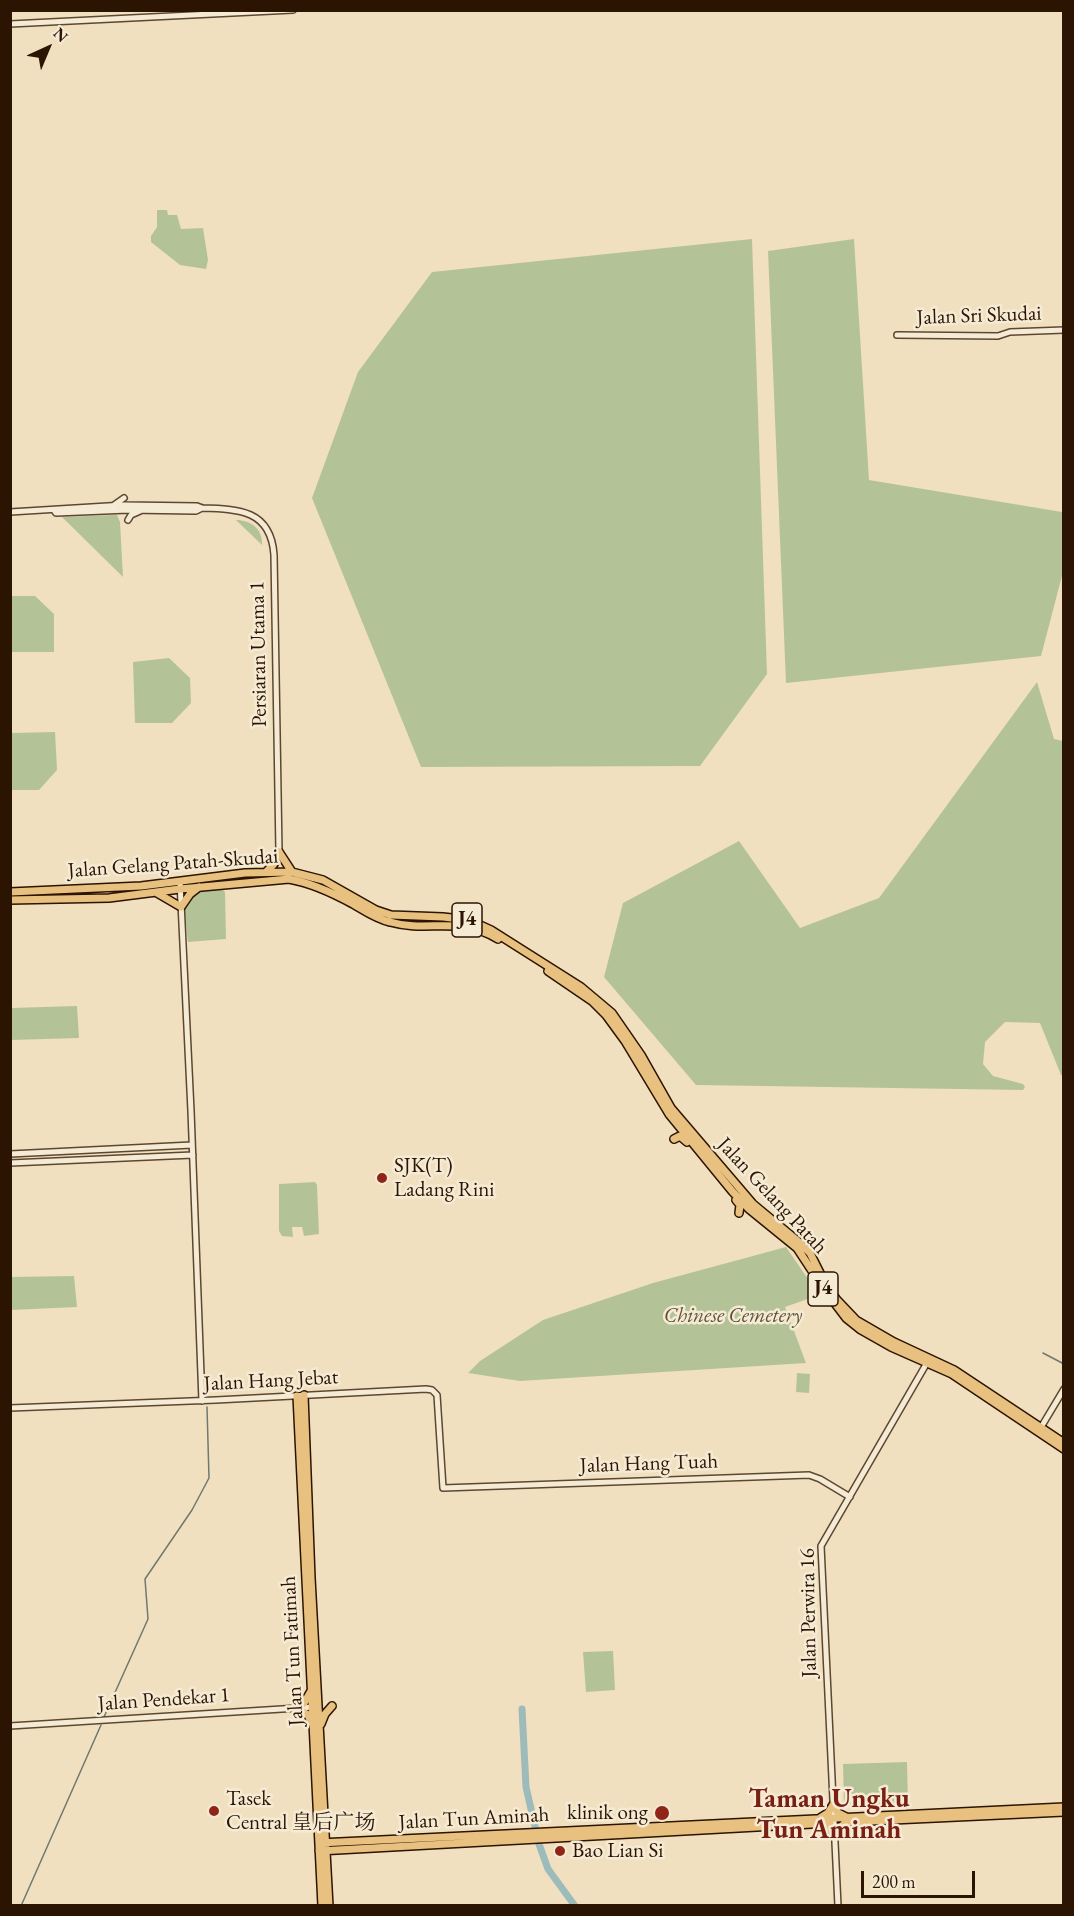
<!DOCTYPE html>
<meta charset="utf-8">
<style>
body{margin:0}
#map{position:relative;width:1074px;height:1916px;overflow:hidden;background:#f0e0bf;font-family:"EB Garamond",serif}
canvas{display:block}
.frame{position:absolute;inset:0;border:12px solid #2c1402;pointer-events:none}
.north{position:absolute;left:18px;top:18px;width:60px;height:60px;-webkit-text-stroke:4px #f5ebd5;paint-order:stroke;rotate:44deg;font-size:16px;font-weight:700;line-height:24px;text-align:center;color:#2c1402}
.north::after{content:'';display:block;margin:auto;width:21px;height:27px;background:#2c1402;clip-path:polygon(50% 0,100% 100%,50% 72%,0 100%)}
.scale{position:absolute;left:861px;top:1871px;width:114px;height:27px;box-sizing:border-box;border:3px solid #2c1402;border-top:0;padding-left:8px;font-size:18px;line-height:21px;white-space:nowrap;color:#2c1402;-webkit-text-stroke:4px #f5ebd5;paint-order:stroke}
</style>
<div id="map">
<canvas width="1074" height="1916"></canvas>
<div class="frame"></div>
<div class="north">N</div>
<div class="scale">200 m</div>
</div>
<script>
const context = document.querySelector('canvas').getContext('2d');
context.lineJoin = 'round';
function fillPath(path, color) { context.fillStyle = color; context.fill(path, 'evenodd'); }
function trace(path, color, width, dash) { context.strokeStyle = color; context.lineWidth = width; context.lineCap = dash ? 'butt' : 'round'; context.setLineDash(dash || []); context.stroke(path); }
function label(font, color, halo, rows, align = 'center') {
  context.font = font + ' "EB Garamond","Noto Serif SC",serif'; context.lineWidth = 5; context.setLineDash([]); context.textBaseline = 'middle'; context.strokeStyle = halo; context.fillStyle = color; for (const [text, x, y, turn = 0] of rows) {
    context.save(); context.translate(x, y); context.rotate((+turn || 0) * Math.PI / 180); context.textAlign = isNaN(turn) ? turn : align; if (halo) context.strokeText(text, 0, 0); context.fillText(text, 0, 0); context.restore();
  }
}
fillPath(new Path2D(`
 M157,210h10l1,5h9l4,14 22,-1 5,32 -2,9 -26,-4 -29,-23v-6l6,-9z
 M752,239l15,435 -67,92 -279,1 -109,-269 46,-126 74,-100z
 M854,239l15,241 193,32 1,60 -22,84 -255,27 -18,-432z
 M113,515h4l3,7 3,55 -61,-60z
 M236,520c15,0 27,9 26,25z
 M11,596h24l19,18v38h-43z
 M169,658l21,20 1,25 -19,20h-37l-2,-61z
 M1037,682l17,57 9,2v334h-2l-21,-52 -35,-1 -20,20 -2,22 10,12 30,8 2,3 -2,3 -327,-5 -92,-108 19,-74 116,-62 61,87 79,-30z
 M55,732l2,38 -18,20h-27l-1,-57z
 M222,889l3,3 1,47 -38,3 -4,-35 16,-17z
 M77,1006l2,32 -68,2v-32z
 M315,1182l2,3 2,49 -15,2 -2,-9h-10l1,10 -11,-1 -3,-5v-47z
 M786,1247l33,48 -34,12 21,56 -286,18 -52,-8 12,-12 63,-41 110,-37z
 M74,1276l3,31 -66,3v-33z
 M797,1373l13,1 -1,19 -13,-1z
 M613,1651l2,39 -29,2 -3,-40z
 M907,1762l1,42 -64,2 -1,-42z`), '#b4c397');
trace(new Path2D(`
 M1043,1353l21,11
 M104,1717l44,-98 -3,-40 47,-69 17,-32 -2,-71
 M21,1906l80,-181`), '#707870', 1.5);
trace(new Path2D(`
 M522,1709l4,78 13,57 9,25 27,37`), '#9dbbba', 7);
const minor = new Path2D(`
 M10,24l283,-14
 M897,335l101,1 12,-4 54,-2
 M114,505l10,-7
 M54,510l2,3 72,-3 68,1 6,-3
 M10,512l114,-7 73,1 5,2c37,1 69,2 72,47l5,297
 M128,520l3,-5 9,-4
 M180,882l11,229 11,290
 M10,1154l182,-9
 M10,1163l183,-8
 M10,1408l206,-8 210,-11 6,1 5,5 6,93 366,-13 11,4 30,18
 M1040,1429l24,-40
 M10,1726l304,-19
 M838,1906l-17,-360 107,-185`);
const major = new Path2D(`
 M279,852l13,20
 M267,871l7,-7 5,-12
 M10,892l131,-6 104,-13 47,-1 31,8 53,30 15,5 52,2 26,3 22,10 90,57 31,26 29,42 30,53 82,96 47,39 10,10 16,32 11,15 19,20 38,22 60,28 110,73
 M157,893l24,14 9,-13 9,-7
 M10,900l99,-2 71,-9 109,-10c23,4 44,14 64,25 12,7 23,15 37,18 39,11 68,-7 108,17
 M548,971l44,30 14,14 19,26 44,73 63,77 17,18 48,39 27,41 22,29 15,12 30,17 61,27 112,75
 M674,1139l6,-3 7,6
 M736,1200l4,5 -1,8
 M304,1395l7,183 18,328
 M297,1396l25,510
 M311,1691l-7,12 -7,5 11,7 3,7
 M321,1724l4,-10 7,-8
 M820,1818l8,-5 5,-8 5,8 8,4
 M850,1822l214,-10
 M823,1825l7,4 4,5 11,-11
 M319,1843l745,-36
 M319,1851l511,-28`);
trace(minor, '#5d4731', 8);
trace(major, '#2c1402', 10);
trace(minor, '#f5ebd5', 5);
trace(major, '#e8c080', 7);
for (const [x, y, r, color] of [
 [382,1178,6,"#8f2418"],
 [214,1811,6,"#8f2418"],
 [662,1813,8,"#8f2418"],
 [560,1851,6,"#8f2418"]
]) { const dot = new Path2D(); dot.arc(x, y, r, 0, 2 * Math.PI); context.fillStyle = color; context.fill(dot); trace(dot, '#f5ebd5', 2); }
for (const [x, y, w] of [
 [467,920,30],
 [823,1289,30]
]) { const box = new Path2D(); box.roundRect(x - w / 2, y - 17, w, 34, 4.5); context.fillStyle = '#f5ebd5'; context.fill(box); trace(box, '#2c1402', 1.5); }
label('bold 20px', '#2c1402', null, [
 ["J4",467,920],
 ["J4",823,1289]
]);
label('21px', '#2c1402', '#f5ebd5', [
 ["Jalan Sri Skudai",979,316,-2],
 ["Persiaran Utama 1",259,654,-91],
 ["Jalan Gelang Patah-Skudai",173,864,-4],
 ["Jalan Gelang Patah",772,1196,47],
 ["Jalan Hang Jebat",271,1381,-3],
 ["Jalan Hang Tuah",649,1464,-2],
 ["Jalan Perwira 16",809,1613,-91],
 ["Jalan Tun Fatimah",293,1651,-93],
 ["Jalan Pendekar 1",164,1700,-4],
 ["Jalan Tun Aminah",474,1819,-3]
]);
label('21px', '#2c1402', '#f5ebd5', [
 ["SJK(T)",394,1166],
 ["Ladang Rini",394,1190],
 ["Tasek",226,1799],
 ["Central 皇后广场",226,1823],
 ["klinik ong",648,1813,"right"],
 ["Bao Lian Si",572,1851]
], 'left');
label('italic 21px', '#5c5136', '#f5ebd5', [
 ["Chinese Cemetery",733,1316]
]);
label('bold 27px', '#7a1f14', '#f5ebd5', [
 ["Taman Ungku",829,1800],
 ["Tun Aminah",829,1831]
]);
</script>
